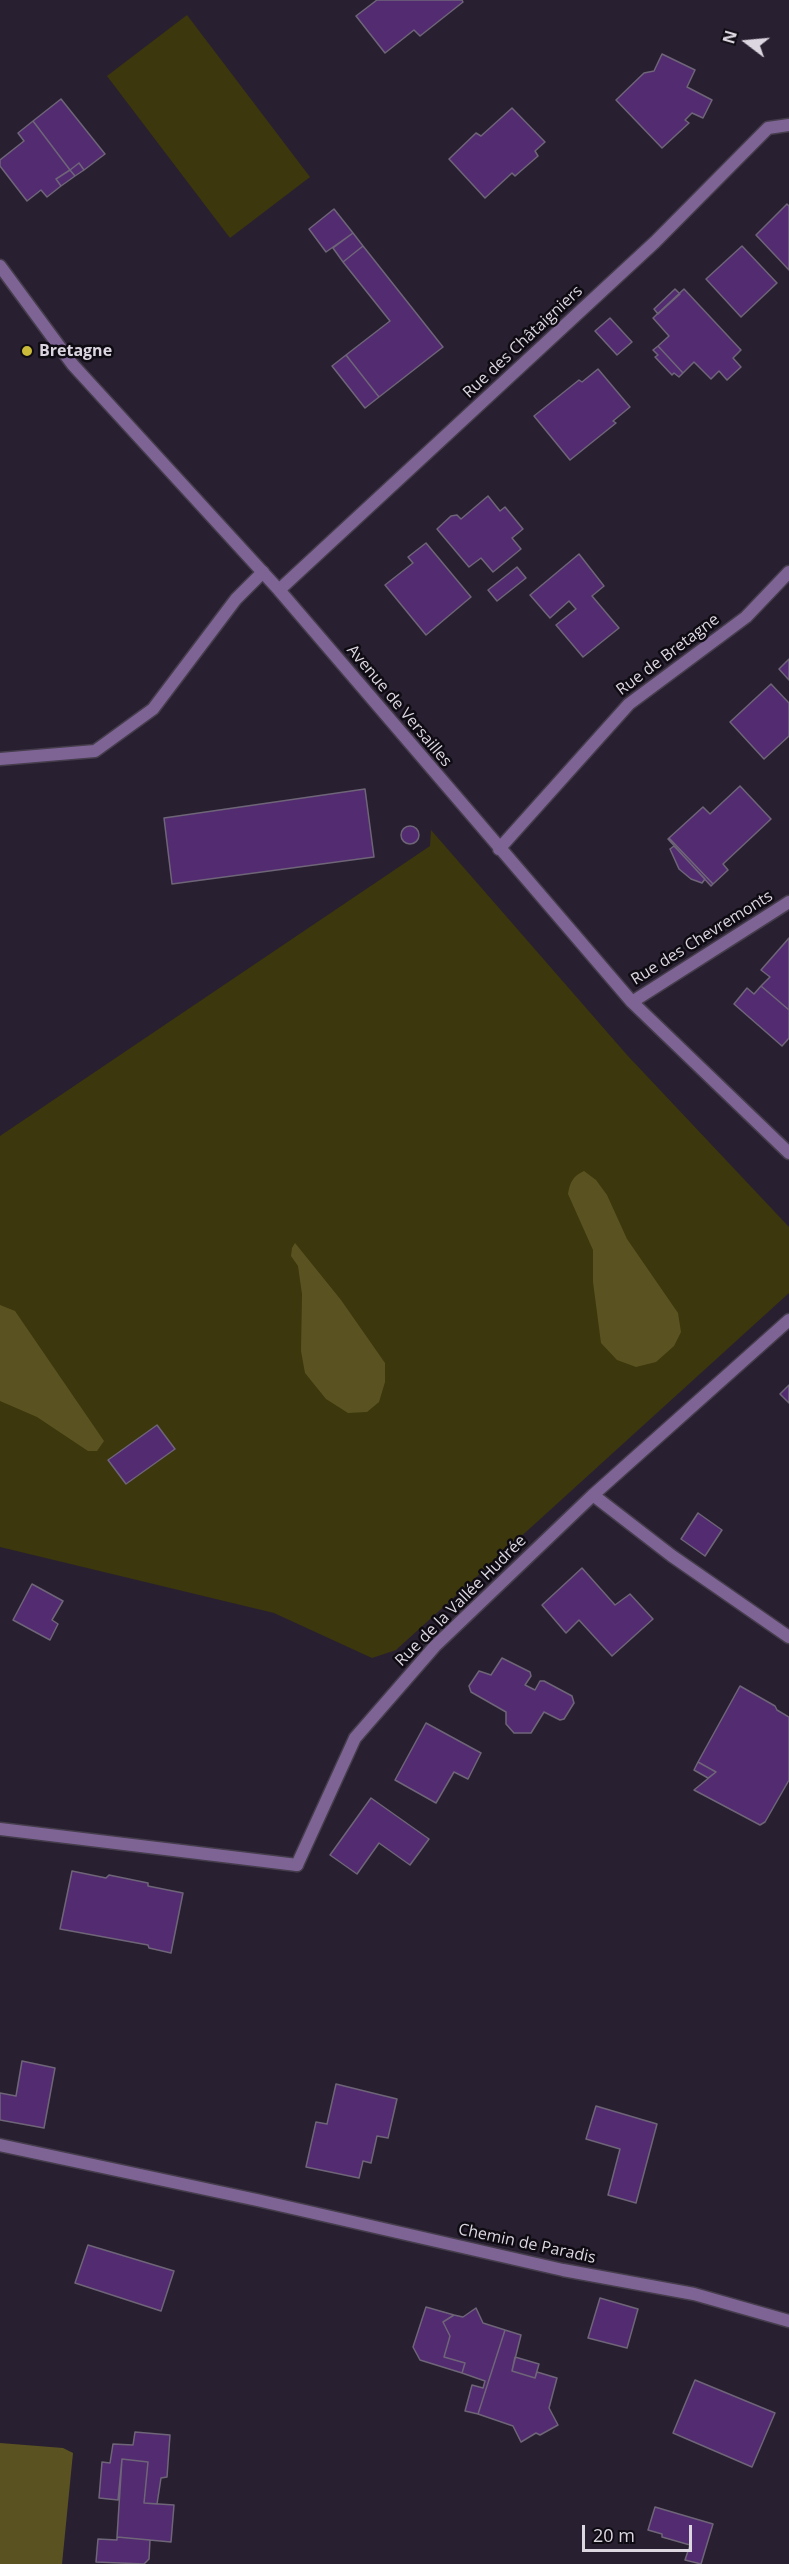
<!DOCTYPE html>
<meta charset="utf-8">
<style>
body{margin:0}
#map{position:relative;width:789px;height:2564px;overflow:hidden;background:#282030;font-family:"Open Sans",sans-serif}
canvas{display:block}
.north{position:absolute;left:717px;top:12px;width:60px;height:60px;-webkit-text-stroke:4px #0f0b13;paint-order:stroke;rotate:286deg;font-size:16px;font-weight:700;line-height:24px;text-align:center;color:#dcd6e1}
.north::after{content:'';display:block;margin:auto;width:21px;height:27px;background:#dcd6e1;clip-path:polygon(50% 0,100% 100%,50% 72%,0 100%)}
.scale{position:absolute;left:582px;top:2525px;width:110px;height:27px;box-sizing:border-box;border:3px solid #dcd6e1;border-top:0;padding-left:8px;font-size:18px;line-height:21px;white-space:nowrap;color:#dcd6e1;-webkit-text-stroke:4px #0f0b13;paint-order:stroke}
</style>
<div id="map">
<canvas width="789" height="2564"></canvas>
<div class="north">N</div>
<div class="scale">20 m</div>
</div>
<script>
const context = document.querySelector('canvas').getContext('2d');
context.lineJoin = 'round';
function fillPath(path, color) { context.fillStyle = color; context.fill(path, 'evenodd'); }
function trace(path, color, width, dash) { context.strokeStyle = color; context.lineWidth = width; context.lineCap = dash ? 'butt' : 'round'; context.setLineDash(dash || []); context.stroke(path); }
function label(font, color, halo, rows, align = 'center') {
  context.font = font + ' "Open Sans",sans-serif'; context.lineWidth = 5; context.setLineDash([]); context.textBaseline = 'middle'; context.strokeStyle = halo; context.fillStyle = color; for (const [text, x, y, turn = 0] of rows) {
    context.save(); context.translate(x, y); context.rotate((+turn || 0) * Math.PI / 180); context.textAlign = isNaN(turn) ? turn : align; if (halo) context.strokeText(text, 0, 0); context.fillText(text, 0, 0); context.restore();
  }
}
fillPath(new Path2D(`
 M187,15l123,162 -80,61 -123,-162z
 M431,830l196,225 162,172v66l-393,357 -24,8 -98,-45 -274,-66v-411l430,-290z`), '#3c370c');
fillPath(new Path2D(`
 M584,1171l12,9 11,15 20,44 51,74 3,19 -7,14 -18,16 -20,5 -19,-7 -16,-17 -8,-61v-32l-25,-56c2,-12 5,-18 16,-23z
 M295,1243l46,57 44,63v19l-6,20 -12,10 -19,1 -22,-14 -21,-26 -4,-22 1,-57 -4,-28 -7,-10 1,-8z
 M0,1305l15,6 89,130 -7,10h-9l-51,-34 -37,-16z
 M0,2443l63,5 10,5 -11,111h-62z`), '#5a5321');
const building = new Path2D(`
 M377,0h85l1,2 -43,34 -6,-6 -29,23 -29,-37z
 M662,54l33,16 -8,17 25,13 -9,18 -11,-5 -7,7 4,3 -27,25 -46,-48 28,-27 10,-2z
 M61,99l44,55 -21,16 -5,-7 -9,7 -37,-49z
 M512,108l33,34 -10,9 3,5 -23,20 -3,-3 -27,25 -36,-39 27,-26 5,3z
 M33,121l37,49 -14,9 5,7 -14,11 -6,-7 -14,11 -27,-35v-6l24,-19 -6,-8z
 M79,163l5,7 -9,6 -5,-6z
 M70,170l5,6 -14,10 -5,-7z
 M787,204l2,2v64l-33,-35z
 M334,209l19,24 -27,19 -17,-23z
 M353,233l10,13 -20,16 -10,-14z
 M363,246l80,101 -64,50 -33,-42 44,-34 -47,-59z
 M742,246l35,37 -36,34 -35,-38z
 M675,289l5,5 -22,20 -4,-5z
 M684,289l57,61 -8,8 8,9 -14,13 -8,-9 -8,8 -17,-17 -11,11 -25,-27 11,-10 -16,-18z
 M610,318l22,24 -15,13 -22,-24z
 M658,346l25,27 -4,4 -5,-4 -2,2 -17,-18 3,-2 -5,-5z
 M346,355l33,42 -14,11 -33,-42z
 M598,369l32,38 -17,14 3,2 -46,37 -36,-44 45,-36 3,2z
 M488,496l12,15 5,-4 18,22 -11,9 9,11 -28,23 -12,-14 -12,9 -32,-38 14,-13 6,-1 4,4z
 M426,543l45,54 -45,38 -41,-50 28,-22 -5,-6z
 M579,554l25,32 -12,10 27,32 -36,29 -27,-32 20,-16 -7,-8 -19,17 -20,-23z
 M517,567l9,11 -29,23 -9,-11z
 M789,659v21l-10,-11z
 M771,684l18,19v33l-25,23 -34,-37z
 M740,786l31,33 -48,45 5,6 -15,14 -44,-46 34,-31 7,7z
 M365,789l9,68 -202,27 -8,-66z
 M401 835a9 9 0 1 1 18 0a9 9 0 1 1-18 0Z
 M669,838l44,46 -2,2 -43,-47z
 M674,846l31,33 -3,4 -11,-4 -12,-10 -9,-20z
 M789,938v72l-28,-24 9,-9 -9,-7z
 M761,986l28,24v28l-7,8 -48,-42 13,-16 7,6z
 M789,1385v18l-9,-9z
 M157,1425l18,24 -49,35 -18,-24z
 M698,1513l24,17 -17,26 -24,-17z
 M582,1568l33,37 15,-11 23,25 -41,37 -33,-36 -13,13 -24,-28z
 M32,1584l31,17 -11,19 6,4 -8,16 -37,-20z
 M502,1658l28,14 1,4 -6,9 10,5 5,-9h4l28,15 2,7 -10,16 -4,1 -16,-8 -13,21h-17l-8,-9v-12l-35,-20 -2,-6 10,-15 12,4z
 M740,1686l35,20 2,4 12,7v63l-24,42 -5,3 -66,-35 22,-18 -18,-10z
 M426,1723l55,30 -13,26 -14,-7 -18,31 -41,-23z
 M698,1762l18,10 -8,6 -14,-8z
 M371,1798l58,41 -19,26 -31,-22 -22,31 -27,-19z
 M72,1871l34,7 3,-3 39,8v3l35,7 -12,60 -22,-5 -1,-3 -88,-16z
 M22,2061l33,7 -11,60 -44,-8v-27l16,3z
 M336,2084l61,15 -9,39 -11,-2 -6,27 -8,-2 -4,17 -53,-11 10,-45 11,2z
 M596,2106l61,18 -21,79 -28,-8 12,-46 -34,-10z
 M88,2245l86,26 -13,40 -86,-28z
 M600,2298l38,11 -11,39 -39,-10z
 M426,2307l28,8 -11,7 7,14 -6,21 21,6 -3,10 -42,-13 -7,-13z
 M476,2308l7,15 22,7 -27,84 -13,-3 7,-26 11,3 2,-7 -23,-8 3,-10 -21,-6 6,-21 -7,-14 11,-7 9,2z
 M505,2330l16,5 -9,36 23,7 2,-6 20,6 -8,30 9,17 -18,10 -4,-2 -15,9 -8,-16 -35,-12z
 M515,2357l24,7 -4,14 -23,-7z
 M695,2380l80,33 -23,54 -79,-34z
 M135,2432l35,3 -3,42 -6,1 -4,26 -13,-1 4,-41 -26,-3 -4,41 -19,-2 3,-36 8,1 3,-19 20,1z
 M122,2459l26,3 -4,41 30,2 -3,37 -54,-5z
 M655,2507l58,17 -12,40 -16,-4 5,-15 -28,-8v-3l-14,-4z
 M117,2537l33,3 -1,19 -5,5 -48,-2 2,-23 19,1z`);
fillPath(building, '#522b70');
trace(building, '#6f6579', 1.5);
const service = new Path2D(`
 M0,759l95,-8 58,-42 83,-110 27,-27
 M0,1829l297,36`);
const minor = new Path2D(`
 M0,266l73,99 206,225 353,412 157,151
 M279,590l376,-348 113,-114 21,-3
 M499,849l130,-145 117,-87 43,-45
 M632,1002l157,-100
 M593,1495l79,61 117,81
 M297,1865l58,-127 80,-92 158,-151 196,-175
 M0,2145l257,55 306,70 131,24 95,27`);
trace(service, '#453d4c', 15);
trace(minor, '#453d4c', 15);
trace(service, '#7e6495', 12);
trace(minor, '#7e6495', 12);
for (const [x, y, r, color] of [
 [27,351,6,"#caba39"]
]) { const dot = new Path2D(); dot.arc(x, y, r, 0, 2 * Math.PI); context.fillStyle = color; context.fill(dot); trace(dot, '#0f0b13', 2); }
label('16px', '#dcd6e1', '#0f0b13', [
 ["Rue des Châtaigniers",523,342,-43],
 ["Rue de Bretagne",668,655,-37],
 ["Avenue de Versailles",399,706,50],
 ["Rue des Chevremonts",702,938,-32],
 ["Rue de la Vallée Hudrée",461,1601,-45],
 ["Chemin de Paradis",527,2244,12]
]);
label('bold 16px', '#dcd6e1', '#0f0b13', [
 ["Bretagne",39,351]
], 'left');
</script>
